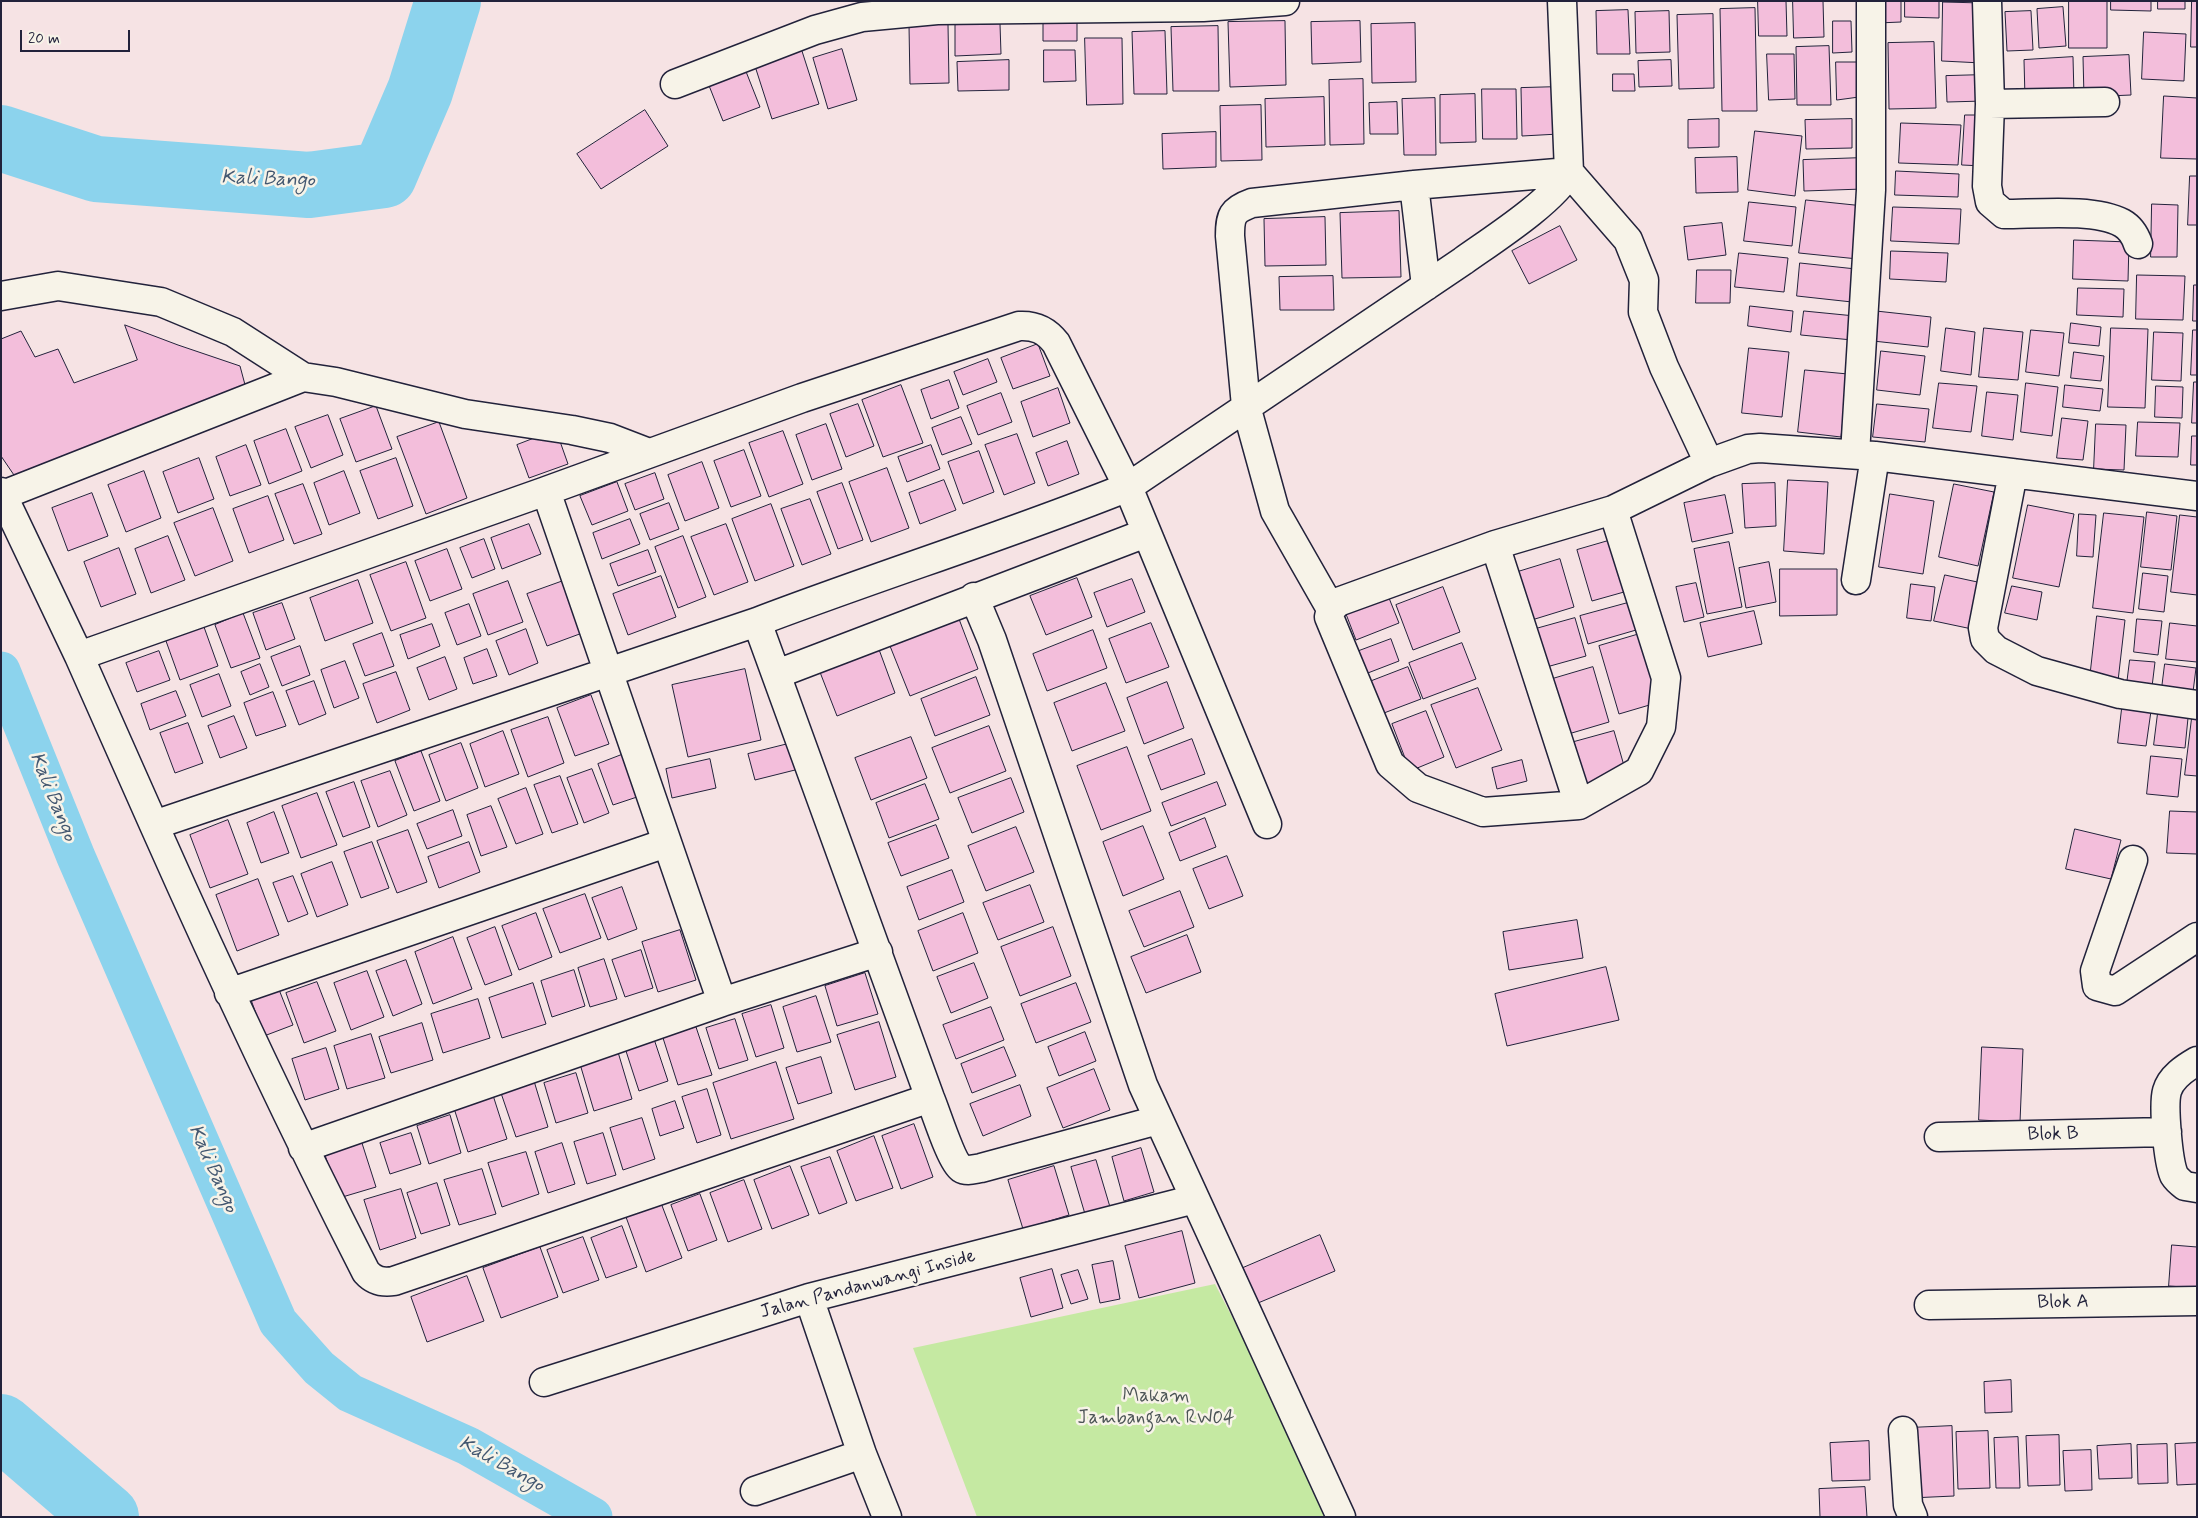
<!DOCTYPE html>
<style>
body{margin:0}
#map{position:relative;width:2198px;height:1518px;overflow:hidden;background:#f6e3e4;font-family:Mynerve,sans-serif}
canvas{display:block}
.frame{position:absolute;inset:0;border:2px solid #22223b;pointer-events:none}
.scale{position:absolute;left:20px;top:30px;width:110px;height:22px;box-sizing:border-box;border:2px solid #22223b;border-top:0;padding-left:6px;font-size:15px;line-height:18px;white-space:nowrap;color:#22223b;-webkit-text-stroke:4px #f7f3e8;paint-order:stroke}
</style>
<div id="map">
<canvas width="2198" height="1518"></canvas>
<div class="frame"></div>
<div class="scale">20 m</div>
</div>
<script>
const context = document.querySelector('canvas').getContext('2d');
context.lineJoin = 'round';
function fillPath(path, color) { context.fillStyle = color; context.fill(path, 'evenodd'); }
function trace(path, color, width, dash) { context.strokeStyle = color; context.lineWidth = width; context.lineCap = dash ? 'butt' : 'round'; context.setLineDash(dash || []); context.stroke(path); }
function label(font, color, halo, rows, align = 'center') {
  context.font = font + ' Mynerve,sans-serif'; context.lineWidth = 5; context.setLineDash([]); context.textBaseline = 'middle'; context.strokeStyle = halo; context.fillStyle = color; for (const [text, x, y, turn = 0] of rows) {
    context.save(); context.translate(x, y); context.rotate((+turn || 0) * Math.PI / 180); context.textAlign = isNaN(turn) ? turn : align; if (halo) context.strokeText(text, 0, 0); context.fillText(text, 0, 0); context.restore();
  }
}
fillPath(new Path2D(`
 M1215,1284l62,119 53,114h-353l-64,-169z`), '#c5e9a2');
trace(new Path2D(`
 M1,671l75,186 202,465 41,46 31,25 118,53 125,71`), '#8cd3ed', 39);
trace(new Path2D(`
 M1,138l95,31 213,16 75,-10 36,-84 28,-90
 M1,1427l105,90`), '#8cd3ed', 66);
const building = new Path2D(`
 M1758,1h28l1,35h-28z
 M1793,1h30l1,36 -30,1z
 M1877,1h24v21l-23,1z
 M1905,1h34v17l-34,-1z
 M2069,1h38v47h-38z
 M2111,1h40v10l-40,-1z
 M2158,1h27v8h-27z
 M2192,1h5v46h-6z
 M1943,2l40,1 -1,60 -40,-2z
 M2063,7l3,39 -27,2 -2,-39z
 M1755,8l2,103h-35l-2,-102z
 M1628,10l2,44h-33l-1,-43z
 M1669,11l1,41 -34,1 -1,-41z
 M2031,11l2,39 -26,1 -2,-39z
 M1713,14l1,74 -35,1 -2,-74z
 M1077,17v24h-34v-23z
 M1285,21l1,64 -56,2 -2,-65z
 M1360,21l1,41 -49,2 -1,-42z
 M1833,21h18l1,31 -19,1z
 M1415,23l1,59 -44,1 -1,-59z
 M948,24l1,59 -39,1 -1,-59z
 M1000,24l1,30 -46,2v-31z
 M1218,26l1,65h-46l-2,-64z
 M1165,31l2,63h-33l-2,-62z
 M2144,32l42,2 -2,47 -42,-2z
 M1085,38h37l1,66 -36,1z
 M1934,42l2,66 -47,1 -1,-66z
 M1829,46l2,59h-34l-1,-58z
 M801,48l18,56 -47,15 -18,-56z
 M842,49l15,51 -29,9 -15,-51z
 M1044,50h31l1,31 -32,1z
 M1767,54h27l1,45 -26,1z
 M2129,55l2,40 -47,2 -1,-40z
 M2073,57l1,39 -49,2 -1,-38z
 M1009,60v30l-51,1 -1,-29z
 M1671,60l1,26 -33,1 -1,-26z
 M1836,62h23v35l-22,3z
 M745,69l15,38 -37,14 -15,-38z
 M1613,74h21l1,17h-22z
 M1983,75l1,26 -37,1 -1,-26z
 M1363,79l1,65 -34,1 -1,-65z
 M1558,87l1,47 -37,2 -1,-48z
 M1482,89h34l1,50h-34z
 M1475,94l1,48 -36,1v-48z
 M2164,96l33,2v61l-36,-1z
 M1324,97l1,48 -59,2 -1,-48z
 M1435,98l1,57h-32l-2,-56z
 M1397,102l1,32h-28l-1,-31z
 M1261,105l1,55 -41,1 -1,-55z
 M645,110l23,36 -67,43 -24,-35z
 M1965,115h20l-2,51 -21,-1z
 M1719,119v28l-31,1v-28z
 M1852,119v29l-46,1 -1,-29z
 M1901,123l60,2 -3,40 -59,-2z
 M1755,131l47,5 -7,60 -47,-6z
 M1216,132v35l-53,2 -1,-35z
 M1737,157l1,35 -42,1 -1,-35z
 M1862,158l1,31 -59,2 -1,-31z
 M1896,171l63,3 -1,23 -63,-2z
 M2190,176h7v49h-9z
 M1806,200l58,6 -6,53 -59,-6z
 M1749,202l47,5 -4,39 -48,-5z
 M2152,204l26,1 -1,52h-26z
 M1893,207l68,2 -2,35 -68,-3z
 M1399,211l2,66 -59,1 -2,-65z
 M1325,217l1,48 -61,1 -1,-47z
 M1722,223l4,32 -38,5 -4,-33z
 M1560,226l17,34 -48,24 -17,-33z
 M2074,240l55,2 -1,39 -55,-2z
 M1891,251l57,2 -2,29 -56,-3z
 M1739,253l49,5 -4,34 -49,-5z
 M1800,263l56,6 -4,33 -55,-6z
 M1697,270h34l-1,33h-34z
 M2137,275l48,1 -2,44 -47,-1z
 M1333,276l1,34h-54l-1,-33z
 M2194,285h3v36h-4z
 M2078,288l46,1 -1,28 -46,-2z
 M1750,306l43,5 -2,21 -43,-6z
 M1804,311l51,5 -3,24 -51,-5z
 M1876,311l55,6 -3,30 -55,-6z
 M2071,323l30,4 -2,19 -30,-3z
 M125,325l53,20 62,21 8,30 -232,82 -15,-22v-117l20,-8 14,26 23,-8 16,34 63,-23z
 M1946,328l29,4 -4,43 -30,-4z
 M1984,328l39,4 -5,48 -39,-3z
 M2111,328l37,1 -3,79 -37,-1z
 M2031,330l33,3 -5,43 -33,-4z
 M2193,330h4v45h-6z
 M2154,332l29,1 -2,48 -29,-1z
 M1038,344l12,32 -37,13 -12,-31z
 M1749,348l40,4 -7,65 -40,-4z
 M1881,351l44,5 -5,39 -43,-5z
 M2074,352l30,4 -3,25 -30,-3z
 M988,359l9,23 -34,13 -9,-23z
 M1805,370l43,4 -7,63 -43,-5z
 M949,380l10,28 -28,11 -10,-29z
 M2194,382h3v41h-5z
 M1939,383l38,3 -6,46 -38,-4z
 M2026,383l32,4 -6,49 -31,-4z
 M901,385l22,58 -40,14 -21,-57z
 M2065,385l38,4 -3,22 -37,-4z
 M2156,386l27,1 -1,31 -27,-1z
 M1058,388l12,35 -37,14 -12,-35z
 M1987,392l31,3 -5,45 -31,-4z
 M1001,393l11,29 -34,13 -11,-29z
 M858,404l16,42 -28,11 -16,-43z
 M1877,404l52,5 -4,33 -52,-5z
 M376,406l16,43 -36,13 -16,-43z
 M328,415l15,40 -32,13 -16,-41z
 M961,417l11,27 -30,11 -10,-27z
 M2062,418l26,3 -5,39 -26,-2z
 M439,422l28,76 -41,16 -29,-77z
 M2138,422l42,1 -2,34 -42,-1z
 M826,424l16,45 -30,11 -16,-45z
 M2096,424l30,1 -2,45 -30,-1z
 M286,429l16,42 -33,13 -15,-43z
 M556,430l12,34 -39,14 -12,-33z
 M783,431l20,53 -34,13 -20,-54z
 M1017,434l18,49 -31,12 -19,-50z
 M2192,436h5v29h-6z
 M1067,441l12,33 -31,12 -12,-33z
 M246,445l15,40 -31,11 -14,-39z
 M931,445l9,24 -33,13 -9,-25z
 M744,450l17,46 -30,11 -17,-46z
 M979,451l15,41 -31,12 -15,-42z
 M199,458l15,41 -36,14 -15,-41z
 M396,458l17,48 -35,13 -18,-48z
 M702,462l17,46 -34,13 -17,-46z
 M887,468l22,60 -38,14 -22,-60z
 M144,471l17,47 -35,14 -18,-47z
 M344,471l16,42 -31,12 -15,-42z
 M655,473l9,26 -29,11 -10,-26z
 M944,480l12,30 -36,14 -11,-31z
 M1788,480l40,2 -4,72 -40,-3z
 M617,482l11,29 -36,14 -12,-29z
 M842,483l21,57 -25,9 -21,-57z
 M1775,483l1,43 -31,2 -3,-44z
 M303,484l19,50 -28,10 -19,-50z
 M1954,484l40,8 -16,74 -39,-9z
 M92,493l16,43 -40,15 -16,-43z
 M1890,494l44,7 -11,73 -44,-7z
 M1725,495l8,38 -41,9 -8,-39z
 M268,496l16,44 -35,13 -16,-44z
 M810,499l21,55 -29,11 -21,-56z
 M669,503l10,26 -29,11 -10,-26z
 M771,504l23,62 -39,15 -23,-62z
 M2028,505l46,9 -15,73 -46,-9z
 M213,508l20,53 -38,15 -21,-53z
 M2147,512l30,4 -6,54 -30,-3z
 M2104,513l40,4 -11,96 -40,-5z
 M2079,514l17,1 -3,42 -16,-1z
 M2180,515l17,2v78l-26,-3z
 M630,519l10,25 -38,15 -9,-26z
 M529,524l12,30 -39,15 -11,-31z
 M726,524l22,58 -34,13 -23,-58z
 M168,536l17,44 -34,13 -16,-44z
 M683,536l23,61 -28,11 -23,-61z
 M484,539l11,30 -23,9 -12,-30z
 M1608,541l16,51 -32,9 -15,-51z
 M1729,542l13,65 -35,7 -13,-65z
 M119,548l17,46 -35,13 -17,-45z
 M447,549l15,40 -32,12 -15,-40z
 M648,550l8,22 -38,14 -8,-22z
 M1560,559l14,48 -52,16 -14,-48z
 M406,562l20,56 -35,13 -21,-56z
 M1769,562l7,40 -30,6 -7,-40z
 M1780,569h57v46l-57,1z
 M2143,573l25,3 -4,36 -25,-3z
 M1945,575l37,8 -10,46 -38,-8z
 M661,576l15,41 -48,18 -15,-41z
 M1077,578l15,39 -46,18 -16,-39z
 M1132,579l13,33 -38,15 -13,-34z
 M358,580l15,43 -48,18 -15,-43z
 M566,580l19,52 -38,14 -20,-52z
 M508,581l15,41 -35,13 -15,-41z
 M1696,583l8,34 -20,5 -8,-35z
 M1911,584l24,3 -4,34 -24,-3z
 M2012,586l30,6 -5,28 -32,-7z
 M1443,587l17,45 -47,18 -17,-45z
 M1389,598l10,25 -43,17 -10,-26z
 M1635,601l8,27 -55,16 -8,-28z
 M282,603l13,36 -29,11 -13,-37z
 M469,604l12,32 -24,9 -12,-32z
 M1754,611l8,33 -54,13 -8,-34z
 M243,613l17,45 -29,10 -16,-43z
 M2097,616l28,4 -7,61 -28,-3z
 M1575,618l11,38 -43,12 -11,-38z
 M959,619l19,50 -68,27 -20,-50z
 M2137,619l25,2 -4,34 -24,-3z
 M1151,623l18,44 -43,16 -17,-44z
 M2170,623l27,3v36l-31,-3z
 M432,624l8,22 -32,13 -8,-24z
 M204,627l14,39 -38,14 -14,-39z
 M526,629l12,34 -29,12 -13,-34z
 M1093,630l14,38 -60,23 -14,-37z
 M382,633l12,33 -29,10 -12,-32z
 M1643,633l20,68 -44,13 -20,-68z
 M1391,639l8,22 -39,15 -9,-22z
 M1462,643l14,36 -53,20 -14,-36z
 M877,644l18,49 -58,23 -19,-49z
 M300,646l10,29 -28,11 -11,-29z
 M487,649l10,27 -24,8 -9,-26z
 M159,651l11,29 -33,12 -11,-29z
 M445,657l12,32 -28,11 -12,-32z
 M2130,660l25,2 -4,33 -25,-3z
 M345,661l14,37 -25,10 -13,-38z
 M260,664l9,23 -19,8 -9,-23z
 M2165,664l31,4 -4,32 -31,-4z
 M1408,667l13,32 -45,17 -12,-32z
 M1593,667l16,55 -44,13 -16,-55z
 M745,669l16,71 -73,17 -16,-72z
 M396,672l14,38 -33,13 -14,-39z
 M219,674l12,32 -29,11 -12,-32z
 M976,677l14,38 -55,21 -14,-37z
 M314,681l12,33 -27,11 -13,-34z
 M1167,682l17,46 -40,16 -17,-46z
 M1106,683l19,48 -53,20 -18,-48z
 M1478,688l24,62 -46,18 -25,-63z
 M176,691l10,25 -36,14 -9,-26z
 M273,692l13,34 -30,10 -12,-33z
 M591,695l18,49 -34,12 -18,-48z
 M2123,700l29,4 -6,42 -28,-3z
 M2159,705l30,3 -4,40 -31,-3z
 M1426,711l18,46 -34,14 -18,-47z
 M234,716l13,32 -27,10 -12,-32z
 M548,717l16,46 -36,14 -17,-47z
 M2192,718h5v58l-12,-1z
 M188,723l15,40 -28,10 -15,-40z
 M989,726l17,45 -56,22 -18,-45z
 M503,731l16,43 -34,13 -15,-43z
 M1614,731l13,45 -40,12 -13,-46z
 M911,737l16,41 -56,22 -16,-42z
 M1192,739l13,35 -44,16 -13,-34z
 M461,743l17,45 -32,13 -17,-46z
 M792,743l7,26 -44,11 -7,-26z
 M1127,747l24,64 -50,19 -24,-64z
 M421,751l19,50 -26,10 -19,-50z
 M624,754l16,42 -27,9 -15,-41z
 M2151,756l31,3 -4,38 -31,-3z
 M710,759l6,29 -44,10 -6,-29z
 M1522,760l5,21 -30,8 -5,-21z
 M592,769l17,44 -25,10 -17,-45z
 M390,771l17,44 -29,12 -17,-46z
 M560,776l18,48 -26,9 -18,-48z
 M1011,778l13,34 -52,21 -14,-35z
 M354,782l16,45 -27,10 -17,-45z
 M1217,782l9,23 -55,21 -9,-23z
 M925,784l14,35 -50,19 -13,-35z
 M526,788l17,46 -27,10 -18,-45z
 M317,793l20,52 -36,13 -19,-52z
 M491,806l16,41 -26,9 -14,-41z
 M453,810l9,26 -35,13 -10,-25z
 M2170,811l27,1v42l-30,-1z
 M274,812l15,41 -28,10 -14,-40z
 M1205,818l11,29 -36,14 -11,-28z
 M228,820l20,54 -38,14 -20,-53z
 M936,825l13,33 -48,18 -13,-33z
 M1143,826l21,53 -41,17 -20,-54z
 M1016,827l18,45 -48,19 -18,-45z
 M2075,829l46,11 -10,39 -45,-10z
 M408,830l19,52 -30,11 -20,-52z
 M372,842l17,46 -28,10 -17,-46z
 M469,842l11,30 -41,16 -11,-31z
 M1227,856l16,40 -34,13 -16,-40z
 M332,862l16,43 -31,12 -16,-43z
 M952,870l12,32 -45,18 -12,-33z
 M293,876l15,38 -20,8 -15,-39z
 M258,879l21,56 -42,16 -21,-56z
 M1030,885l14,37 -46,18 -15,-37z
 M622,887l15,42 -29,11 -16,-42z
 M1180,891l14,36 -50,20 -15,-36z
 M585,894l16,44 -41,15 -17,-44z
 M536,913l16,44 -33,13 -17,-44z
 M963,913l15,40 -45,18 -15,-40z
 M1577,920l6,38 -74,12 -6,-38z
 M495,927l17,48 -27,10 -18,-47z
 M1053,927l18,49 -51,20 -19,-49z
 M680,930l16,50 -38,12 -16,-50z
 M1187,935l14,37 -55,21 -15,-36z
 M453,937l19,52 -39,15 -18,-52z
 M641,950l12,38 -28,9 -13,-37z
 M604,959l13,40 -27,8 -12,-39z
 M406,960l16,44 -29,12 -17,-45z
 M974,963l14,35 -37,15 -14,-36z
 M1606,967l13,53 -112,26 -12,-52z
 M574,970l11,36 -33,11 -11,-36z
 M367,971l17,46 -33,13 -17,-47z
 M865,973l13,41 -41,12 -12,-40z
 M317,982l19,49 -32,12 -18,-50z
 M533,983l13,41 -44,14 -13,-40z
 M1076,983l15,39 -55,21 -15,-39z
 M278,987l15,38 -29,11 -14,-39z
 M816,996l15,46 -34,10 -14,-45z
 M478,999l12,39 -47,15 -12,-39z
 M771,1005l13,43 -28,9 -14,-43z
 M991,1007l13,33 -48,19 -13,-34z
 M735,1019l13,41 -29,9 -13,-41z
 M879,1022l17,55 -41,13 -18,-55z
 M422,1023l11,37 -42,13 -12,-36z
 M696,1027l16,48 -34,10 -15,-47z
 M1085,1032l11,29 -37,15 -11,-29z
 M371,1034l14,44 -38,11 -13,-43z
 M654,1039l14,42 -29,10 -14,-43z
 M1004,1047l12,29 -44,17 -11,-29z
 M1982,1047l41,2 -3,73 -41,-2z
 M326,1048l13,41 -34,11 -13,-41z
 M618,1052l14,47 -38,12 -14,-47z
 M821,1057l11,36 -34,11 -12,-36z
 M776,1062l18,57 -63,20 -18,-56z
 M1094,1069l16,41 -47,18 -16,-40z
 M576,1073l12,40 -32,10 -12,-40z
 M534,1081l14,46 -32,10 -15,-44z
 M1020,1085l11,31 -48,20 -13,-32z
 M491,1089l16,50 -39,13 -16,-50z
 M707,1089l14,46 -24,8 -15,-46z
 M675,1101l9,27 -24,8 -8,-27z
 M450,1115l11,38 -32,11 -12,-38z
 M642,1118l13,41 -32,11 -13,-42z
 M914,1124l19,53 -32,12 -19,-53z
 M411,1133l10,31 -31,10 -10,-31z
 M603,1133l13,42 -29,9 -13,-42z
 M874,1136l19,52 -37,13 -19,-50z
 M361,1140l15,47 -37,11 -15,-46z
 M562,1143l13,41 -27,9 -13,-41z
 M1141,1148l13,44 -30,9 -12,-44z
 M526,1152l13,42 -37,13 -14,-44z
 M830,1157l17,46 -28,11 -18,-47z
 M1096,1160l14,47 -25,7 -14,-47z
 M790,1166l19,49 -37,14 -18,-49z
 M1054,1166l15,49 -46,14 -15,-49z
 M482,1169l14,45 -37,11 -15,-45z
 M744,1180l18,49 -34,13 -18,-49z
 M437,1183l13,42 -29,9 -14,-41z
 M401,1189l15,49 -36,12 -16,-50z
 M700,1194l17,46 -29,11 -17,-46z
 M661,1203l21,55 -36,14 -20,-55z
 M622,1226l15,41 -31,11 -15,-40z
 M1182,1231l13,52 -56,15 -14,-52z
 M1320,1235l15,36 -77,32 -15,-35z
 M583,1237l16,43 -36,13 -16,-43z
 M2172,1245l25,2v41l-28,-2z
 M540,1247l18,50 -57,21 -18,-50z
 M1113,1261l7,38 -20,4 -8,-38z
 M1052,1269l11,39 -32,9 -11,-39z
 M1078,1270l10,29 -17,5 -10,-29z
 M467,1276l17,45 -57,21 -16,-45z
 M2011,1380l1,32 -27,1 -1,-31z
 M1952,1426l2,70 -44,2 -2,-70z
 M1988,1431l2,57 -32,1 -2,-57z
 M2059,1435l1,50 -32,1 -2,-50z
 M2018,1437l2,51h-24l-2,-50z
 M1869,1441l1,39 -38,1 -2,-38z
 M2197,1443v41l-20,1 -2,-41z
 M2131,1444l1,34 -33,1 -2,-33z
 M2167,1444l1,39 -30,1 -1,-39z
 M2091,1450l1,40 -27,1 -2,-40z
 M1865,1487l2,30h-47l-1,-28z`);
fillPath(building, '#f3bedb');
trace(building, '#22223b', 1);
const minor = new Path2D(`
 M1987,1l3,103 -3,82 3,16 14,12c33,0 90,-6 118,9 9,5 13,12 16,21
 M675,84l140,-54 47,-13 75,-7 266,-3 82,-6
 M1990,104l115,-2
 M1414,185l12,101
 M1,296l57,-10 103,16 72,30 70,45
 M1855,454l16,-264v-189
 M2013,473l-30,155 2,11 11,11 41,21 83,23 77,11
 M546,491l256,-93 217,-72c16,-1 27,4 37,17l72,144 139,337
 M1,492l78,164 75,169 603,-203c123,-47 249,-86 371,-135l335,-226c28,-20 91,-60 106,-89l-7,-171
 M3,495l300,-118 33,5 129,32 107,16 38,8 39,15
 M1613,510l53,168 -5,49 -22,44 -60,34 -96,7 -65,-24 -28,-24 -61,-147 2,-8 7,-7 157,-57 118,-35 96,-47 39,-14 12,-1 115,8 322,40
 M1495,545l84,260
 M1856,580l19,-124
 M974,597l18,43 151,445 198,432
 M1331,609l-56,-98 -29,-105 -16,-170c0,-20 2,-26 22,-33l162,-18 155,-13 59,68 16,40 -1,32 21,55 45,96
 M757,622l173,476c6,14 21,63 31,70 6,4 13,1 20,0l177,-48
 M79,656l467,-165 176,511
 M777,674l369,-141
 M154,825c67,151 137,300 212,447 8,9 16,11 28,9l536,-183
 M2133,860l-38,111 2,15 18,5 82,-54
 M229,993l437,-150
 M2197,1061c-12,7 -26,16 -30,30 -4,14 1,70 7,84 3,5 7,8 11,11l12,2
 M1939,1137l228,-5
 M303,1148l419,-146 156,-50
 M809,1298l53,156 25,63
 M1929,1305l268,-4
 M544,1382l265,-84 386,-99
 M1903,1431l5,74 5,12
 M755,1491l107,-37`);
trace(minor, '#22223b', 31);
trace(minor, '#f7f3e8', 28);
label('19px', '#22223b', '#f7f3e8', [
 ["Blok B",2053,1135,-1],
 ["Jalan Pandanwangi Inside",868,1285,-15],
 ["Blok A",2063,1303,-1]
]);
label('19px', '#4b5455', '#f7f3e8', [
 ["Makam",1156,1397],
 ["Jambangan RW04",1156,1419]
]);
label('italic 20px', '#425770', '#f7f3e8', [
 ["Kali Bango",268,180,2],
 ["Kali Bango",52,797,68],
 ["Kali Bango",212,1169,66],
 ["Kali Bango",501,1465,29]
]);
</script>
